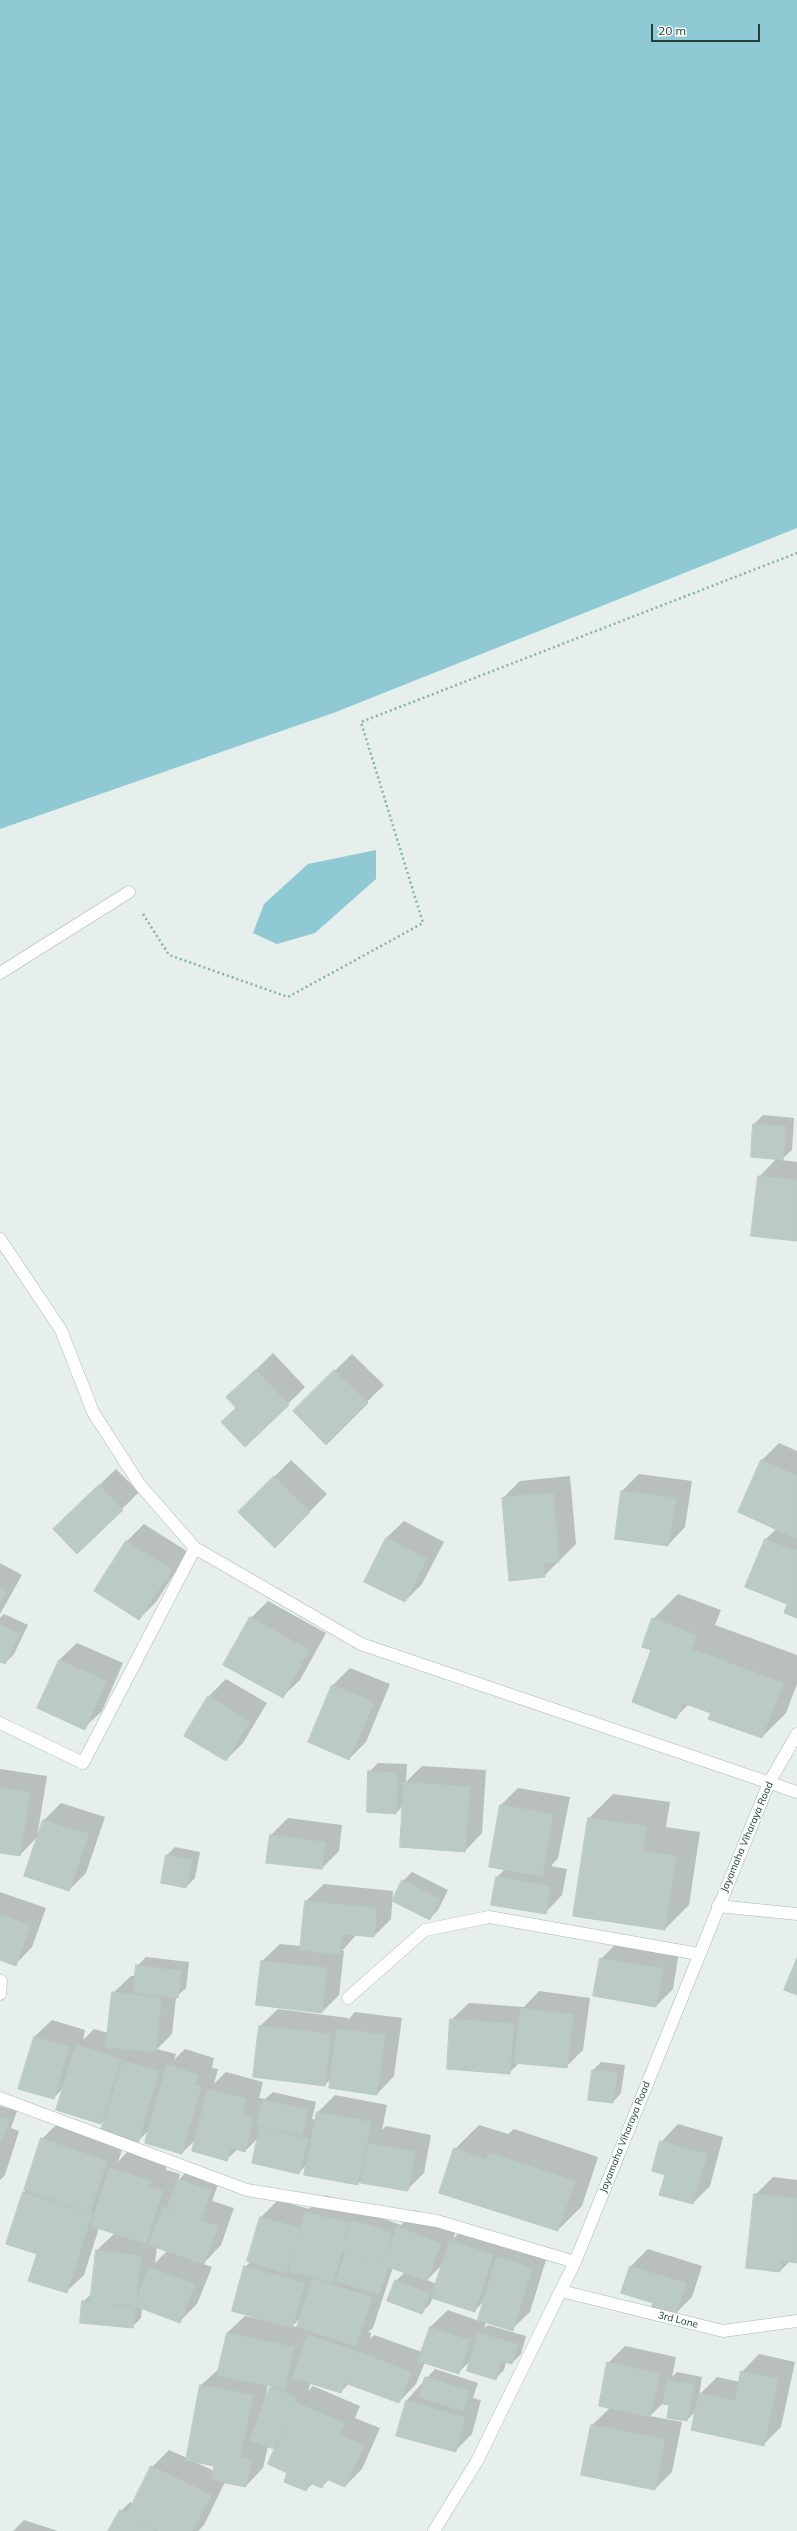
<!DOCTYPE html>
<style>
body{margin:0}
#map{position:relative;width:797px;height:2531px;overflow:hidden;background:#e6efeb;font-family:Mulish,sans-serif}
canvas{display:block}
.scale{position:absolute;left:651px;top:24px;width:109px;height:18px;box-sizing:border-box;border:2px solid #24423a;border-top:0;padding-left:5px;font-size:12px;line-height:14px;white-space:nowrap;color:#24423a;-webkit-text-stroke:3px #f7fbf9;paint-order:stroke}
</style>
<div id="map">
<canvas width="797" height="2531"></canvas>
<div class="scale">20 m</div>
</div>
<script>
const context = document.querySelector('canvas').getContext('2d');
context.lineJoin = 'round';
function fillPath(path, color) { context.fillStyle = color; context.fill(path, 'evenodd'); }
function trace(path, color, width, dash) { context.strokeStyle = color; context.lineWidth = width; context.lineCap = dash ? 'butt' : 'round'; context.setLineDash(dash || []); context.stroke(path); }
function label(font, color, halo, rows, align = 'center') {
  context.font = font + ' Mulish,sans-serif'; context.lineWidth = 3; context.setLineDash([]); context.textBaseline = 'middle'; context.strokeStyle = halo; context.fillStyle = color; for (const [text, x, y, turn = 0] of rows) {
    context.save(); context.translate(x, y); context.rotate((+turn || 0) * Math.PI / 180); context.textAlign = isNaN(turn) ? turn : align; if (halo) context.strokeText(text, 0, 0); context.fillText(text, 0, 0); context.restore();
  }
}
fillPath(new Path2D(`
 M0,0h797v528l-461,184 -336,117z
 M376,850v29l-61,54 -38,11 -24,-11 11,-29 44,-40z`), '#8ec9d4');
fillPath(new Path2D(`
 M763,1115l31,3 -2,32 -11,10 16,2v78l-38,-63 18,-19 -23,-34z
 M273,1353l32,34 -17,17 -51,3 -9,-10z
 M352,1354l32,31 -58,58 -32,-32z
 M779,1443l18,8v166l-8,-13 -42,-17 19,-48 11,-11 -38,-17 23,-51z
 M291,1460l36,34 -52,53 -36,-35z
 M116,1469l23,23 -17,17 -68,20z
 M639,1474l53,7 -7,46 -17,18 -46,-54z
 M570,1476l6,68 -32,32 -41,-78 17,-17z
 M404,1521l40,21 -22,42 -17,17 -19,-63z
 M144,1524l44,28 -32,50 -17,17 -44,-28 32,-50z
 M0,1563l22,12 -22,39z
 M678,1594l43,16 -6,15 82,30v29l-11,29 -24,24 -73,-33 -13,13 -24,-68 1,-30z
 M268,1601l58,32 -26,47 -18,17 -31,-79z
 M4,1614l24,11 -14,29 -9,9 -5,-2v-43z
 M77,1643l46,20 -21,48 -18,17 -25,-68z
 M350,1668l40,16 -24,58 -17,17 -40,-17 24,-57z
 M226,1679l41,24 -24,40 -17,17 -41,-24 24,-40z
 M378,1763l29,1 -1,18 16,-16 64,4 -4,63 -17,18 -61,-46 -8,8 -28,-2 1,-39z
 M0,1769l47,7 -10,61 -17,18 -20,-3z
 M518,1788l52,9 -12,61 -7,8 16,3 -5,26 -17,18 -48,-36 8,-8 -15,-3 11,-61z
 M613,1794l57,8 -4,25 34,5 -11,73 -24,24 -76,-111z
 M61,1803l44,14 -19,56 -17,17 -44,-15 19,-55z
 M288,1818l54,7 -3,26 -17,17 -54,-6 3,-27z
 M175,1847l25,5 -5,26 -9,9 -20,-31z
 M412,1872l36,18 -10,20 -9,9 -26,-38z
 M324,1884l69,7 -2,28 -17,17 -17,-2 -15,17h2l-5,44 -17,17 -64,-8 4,-43 18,-17 21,2 5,-45z
 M0,1892l46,16 -14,39 -17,18 -15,-6z
 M618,1942l61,10 -6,37 -17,17 -55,-47z
 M146,1957l43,5 -3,26 -10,9 -4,37 -15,15 19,5 -2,6 11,-11 29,9 -2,10 6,1 -4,15 12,-12 37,10 -4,16 6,1 8,-7 43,10 -4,17 4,1 2,-8 17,-17 52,10 -5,25 4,-4 45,9 -7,38 -17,17 -44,-11 -5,5 -51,-20 -8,9 -41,-35 -13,13 -7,-2 -11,10 -31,-20 -14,14 -33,-23 -11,11 -31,-24 -6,6 -38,-35 -9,10 -20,-61 18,-17 33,10 -2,10 11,-11 14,4 5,-40 18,-17h5l1,-10z
 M539,1991l51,7 -7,52 -17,17 -46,-5 -11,11 -58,-53 18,-17 55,4z
 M278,2009l70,9v2l7,-8 47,6 -8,58 -17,18 -46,-16 -6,7 -65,-59z
 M601,2062l24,3 -4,28 -8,9 -20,-32z
 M0,2106l17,5 -6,17 8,3 -14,44 -5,5z
 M59,2122l65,22 -6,18 10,-11 39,13 -1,6 14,4 -2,7 9,-10 32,11 -7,19 22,7 -13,37 -18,19 9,3 -15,37 -17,17 -38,-13 -1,10 -9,9 -49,-25 9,-9 5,-43 18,-17 -16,-5 -15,47 -18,17 -28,-39 -30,-10 34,-104zM157,2247l11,3 -13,13z
 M678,2124l45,13 -13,49 -17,17 -26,-29 -6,-32z
 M479,2125l29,9 6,-5 84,28 -16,49 -24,24 -103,-81z
 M773,2177l24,3v82l-7,-1 -10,10 -25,-76z
 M324,2195l42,11 -2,6 37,13 14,-15 43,16 -5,13 15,-15 42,13 -4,13 9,-10 34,10 -19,62 -18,17 -25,-8 -3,7 4,-3 38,11 -5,18 -9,9 -6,-1 -2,8 -9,9 -24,-19 -13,13 -33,-11 -9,22 -17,18 -50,-19 -8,9 -30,-10 -3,9 5,-5 47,20 -5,12 25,10 -18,41 -17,17 -16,-7 -7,8 -9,-4 -7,7 -17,-18 -13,-23 -8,-3 -5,22 -17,18 -21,-4 -21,43 -6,6h-34l-5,-2 -1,2h-49l12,-20 9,-9 3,2 19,-37 17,-17 18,8 14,-73 19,-17 7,-35 18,-17 14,3 -14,-52 6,-6h-2l12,-44 17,-17 31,9zM443,2264l-6,20 -10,-4zM393,2267l12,5 -9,9 25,32 9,-9 3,-7 42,13 10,-10 -6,21 -31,-11 -18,17 -8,25 -48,-17 -4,4 1,-6 -3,-1 5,-4zM302,2317l-4,10 -6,-1zM268,2384l5,1 -7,16h-1zM193,2461l22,4 -1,6z
 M648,2249l54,17 -10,31 -17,17 -44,-48z
 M625,2346l51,11 -4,20 5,-5 25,5 -3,18 18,-18 23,5 2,-10 17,-18 36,8 -14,65 -17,17 -68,-33 -9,9 -16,-16 -8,-1 -13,13 32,6 -10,50 -17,17 -63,-64 18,-17 -2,-45z
 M435,2369l43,14 -5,15 8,2 -9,34 -17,17 -49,-50z
 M24,2520l34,11h-45z`), '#0003');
const building = new Path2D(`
 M753,1124l33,2 -3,34 -32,-3z
 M758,1176l39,4v61l-46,-5z
 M256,1370l33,35 -44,42 -24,-25 15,-14 -10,-11z
 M334,1370l34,33 -42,42 -33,-34z
 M761,1460l36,16v63l-59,-27z
 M274,1476l36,36 -35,36 -37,-36z
 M99,1485l24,25 -46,44 -24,-25z
 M621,1491l55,7 -8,48 -53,-7z
 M553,1493l6,69 -15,1 1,14 -36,4 -7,-83z
 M386,1538l41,21 -22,43 -41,-20z
 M765,1539l32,12v67l-13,-5 3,-9 -42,-17z
 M126,1541l46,29 -33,50 -45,-29z
 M0,1589l6,3 -6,11z
 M250,1617l59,33 -26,48 -60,-33z
 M652,1618l45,17 -6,14 92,34 -21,55 -54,-19 3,-6 -28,-10 -7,16 -44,-17 19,-52 -9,-3z
 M0,1625l20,9 -15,30 -5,-2z
 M59,1660l47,21 -21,49 -48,-22z
 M332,1685l42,17 -25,58 -41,-18z
 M208,1696l42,25 -24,40 -42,-25z
 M368,1771l30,2 -2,41 -29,-2z
 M404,1782l66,5 -5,65 -65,-5z
 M0,1788l30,4 -10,64 -20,-3z
 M500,1805l53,9 -11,62 -53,-9z
 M588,1818l58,8 -4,25 34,5 -11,74 -92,-14z
 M43,1820l46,14 -20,57 -45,-15z
 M270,1835l55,7 -3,27 -56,-6z
 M166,1855l26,5 -6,28 -25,-5z
 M496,1877l54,9 -4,28 -55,-9z
 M402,1880l38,19 -10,21 -38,-19z
 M305,1901l72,7 -3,29 -32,-3 -2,20 -40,-4z
 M0,1915l30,10 -14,41 -16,-6z
 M600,1958l63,11 -7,38 -63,-11z
 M797,1958v37l-13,-5z
 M261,1961l66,7 -5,45 -66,-8z
 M136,1965l45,6 -3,27 -45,-5z
 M112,1992l49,6 -5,54 -50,-5z
 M521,2008l52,7 -6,53 -53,-5z
 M450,2019l64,5 -4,50 -63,-5z
 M259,2026l72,8 -6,52 -72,-9z
 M337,2029l48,6 -8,60 -48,-7z
 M34,2037l35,10 -15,52 -36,-10z
 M76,2045l45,14 -20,65 -45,-14z
 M123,2061l36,10 -21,72 -37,-12z
 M167,2065l31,10 -3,10 6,1 -19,68 -37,-11z
 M592,2070l25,3 -4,30 -25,-3z
 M208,2089l38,10 -3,16 11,3 -9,34 -14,-4 -4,13 -35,-10z
 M263,2100l45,10 -6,26 -45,-11z
 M317,2112l54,10 -13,63 -54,-10z
 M0,2117l9,3 -9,24z
 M260,2127l48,12 -9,35 -47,-11z
 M41,2138l66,23 -17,51 -66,-22z
 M660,2141l47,13 -14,50 -34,-9 6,-20 -13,-4z
 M368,2143l47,9 -7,39 -47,-8z
 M454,2148l32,11 2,-6 87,28 -17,50 -119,-38z
 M110,2168l41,13 -2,6 14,4 -17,53 -55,-18z
 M178,2179l33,12 -11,29 -33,-11z
 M23,2192l69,22 -25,79 -39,-12 9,-27 -31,-10z
 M754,2194l43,5v64l-15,-2 -2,11 -34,-4z
 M163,2207l55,19 -14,38 -55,-19z
 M305,2212l44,11 -16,60 -44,-12z
 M260,2217l40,11 -14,45 -39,-12z
 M352,2220l40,13 -9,31 -40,-13z
 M397,2227l44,16 -14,38 -44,-16z
 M450,2240l43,15 -18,57 -44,-14z
 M96,2250l45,6 -6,52 -45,-6z
 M345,2253l43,13 -9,29 -43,-14z
 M497,2257l35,11 -19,63 -35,-11z
 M244,2266l61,17 -13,45 -60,-17z
 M630,2266l56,17 -10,32 -25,-7 2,-5 -32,-10z
 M149,2267l46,17 -15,39 -45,-17z
 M313,2279l59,18 -16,49 -59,-19z
 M395,2280l35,13 -8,21 -35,-13z
 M82,2301l53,5 -2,22 -53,-5z
 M430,2327l40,13 -11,34 -41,-13z
 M227,2333l67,14 -9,42 -68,-14z
 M478,2333l40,11 -6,20 -11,-3 -5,19 -29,-9z
 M307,2335l48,16 -14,42 -48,-15z
 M356,2351l55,21 -12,31 -54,-20z
 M607,2362l53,12 -10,43 -51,-11z
 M741,2371l37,8 -14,67 -73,-16 8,-37 36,8z
 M425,2377l45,14 -7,20 -44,-14z
 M667,2380l27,5 -7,36 -20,-3 2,-13 -6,-1z
 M200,2385l53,10 -13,63 12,2 -6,27 -35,-7 3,-14 -28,-6z
 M270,2387l26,10 -20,53 -26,-10z
 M406,2401l59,16 -9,35 -60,-16z
 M295,2402l49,21 -5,12 25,11 -19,41 -19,-8 -4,9 -12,-5 -4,8 -22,-9 3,-9 -19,-9z
 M591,2425l74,14 -10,51 -74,-15z
 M151,2466l60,29 -18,36h-32l-34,-17z
 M120,2510l35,20v1h-47z`);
fillPath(building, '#bbcac4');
trace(building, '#b8c9c2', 1);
const minor = new Path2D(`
 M0,973l129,-81
 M0,1239l61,91 32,82 47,73 55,63
 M0,1723l83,40 112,-215 166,96 436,148
 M718,1906l79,8
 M0,1994l1,-13
 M348,1998l77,-68 64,-13 210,37
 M0,2098l247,92 190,31 138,41
 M561,2291l162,40 74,-10
 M434,2531l43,-70 98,-199 194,-479 28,-49`);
trace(minor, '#a8b8b2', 13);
trace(new Path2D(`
 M143,914l26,41 119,42 135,-74 -62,-201 436,-169`), '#86b3a5', 2.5, [2, 3]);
trace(minor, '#fff', 12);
label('10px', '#24423a', '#f7fbf9', [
 ["Jayamaha Viharaya Road",747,1837,-67],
 ["Jayamaha Viharaya Road",625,2137,-68],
 ["3rd Lane",678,2320,14]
]);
</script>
